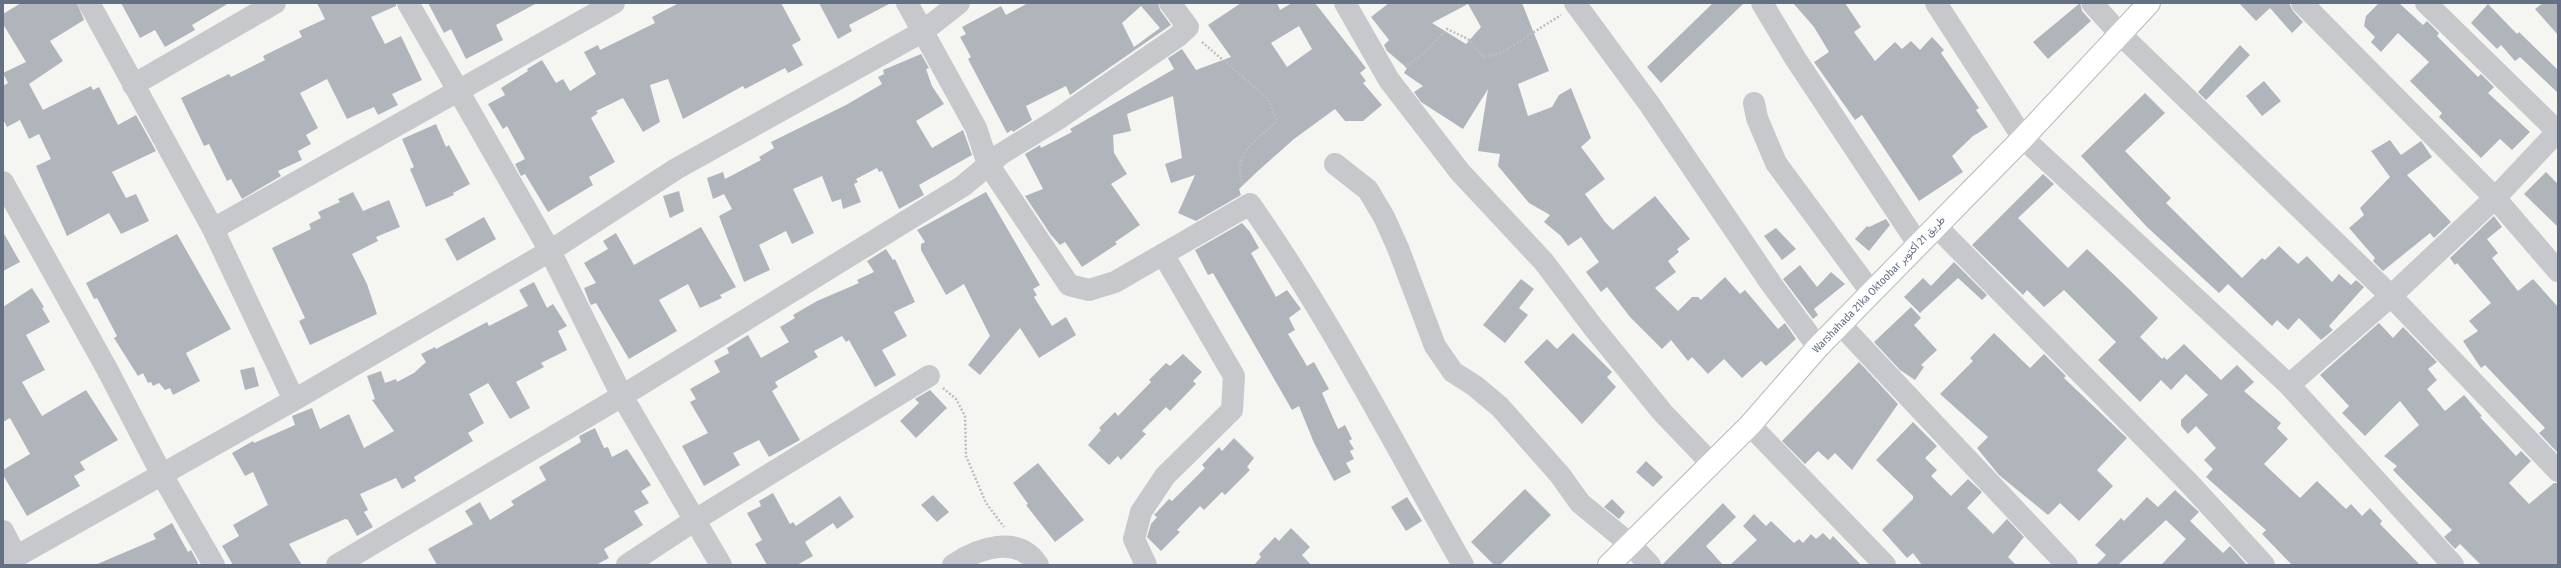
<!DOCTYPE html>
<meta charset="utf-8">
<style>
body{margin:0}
#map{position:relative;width:2561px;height:568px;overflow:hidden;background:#f5f6f2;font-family:"Fira Sans Condensed",sans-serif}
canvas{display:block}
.frame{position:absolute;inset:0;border:4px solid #647084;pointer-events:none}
</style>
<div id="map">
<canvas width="2561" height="568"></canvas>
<div class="frame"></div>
</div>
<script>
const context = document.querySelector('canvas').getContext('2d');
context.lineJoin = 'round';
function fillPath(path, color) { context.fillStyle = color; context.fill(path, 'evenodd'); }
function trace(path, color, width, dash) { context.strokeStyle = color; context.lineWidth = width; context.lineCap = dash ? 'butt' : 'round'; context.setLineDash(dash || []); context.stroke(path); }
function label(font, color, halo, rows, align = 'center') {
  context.font = font + ' "Fira Sans Condensed",Vazirmatn,sans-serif'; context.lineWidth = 4; context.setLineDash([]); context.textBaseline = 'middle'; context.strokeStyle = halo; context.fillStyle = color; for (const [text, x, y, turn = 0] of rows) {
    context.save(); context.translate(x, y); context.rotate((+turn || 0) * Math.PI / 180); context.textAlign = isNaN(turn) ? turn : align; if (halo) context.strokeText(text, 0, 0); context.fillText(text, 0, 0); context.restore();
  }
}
fillPath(new Path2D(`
 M21,3h56l7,17 -34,21 13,20 -34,23 14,26 48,-24 2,4 6,-3 19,38 18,-10 20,36 -44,21 14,26 10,-4 13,27 -28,13 -12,-21 -42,23 -31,-70 15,-7 -12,-25 -10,5 -9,-19 -13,7 -4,-8v-33l5,-3 -5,-10 23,-11 -23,-38v-10z
 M121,3h108l-37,22 3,5 -30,17 -10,-17 -15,8z
 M317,3h79v3l-25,11 14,27 16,-8 21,44 -30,14 6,11 -20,10 -4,-8 -27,12 -20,-40 -27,14 18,35 -12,7 5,9 -13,7 4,9 -24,11 3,5 -39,23 -11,-20 -4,2 -18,-37 -5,2 -23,-48 48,-24 2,3 34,-17 -2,-4 39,-19 -3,-6 26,-12z
 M428,3h109l-41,22 7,15 -37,19 -15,-30 -7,4z
 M679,3h102l20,37 -9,5 11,20 -15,8 -3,-5 -40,21 -2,-3 -60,33 -15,-40 -18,6 10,37 -17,10 -20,-34 -27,13 2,2 -7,5 24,44 -26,15 4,8 -45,27 -23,-38 -4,2 -6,-12 10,-5 -18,-33 -4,3 -15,-25 17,-9 -4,-7 27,-17 -1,-2 15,-9 14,23 7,-4 7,12 26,-17 -12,-22 14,-7 2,5 55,-27 -3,-6z
 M819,3h72l-42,22 3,6 -14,8z
 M1028,3h130l2,7 11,15 -101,70 -4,-9 -40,20 6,14 -19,12 -1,-2 -5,3 -39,-74 3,-2 -11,-20 6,-3 -4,-7 39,-21 5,9zM1141,6l19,22 -26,19 -12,-24z
 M1241,3h36l3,7 12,-7h23l51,65 -6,5 6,8 -3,2 19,22 -19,16h-18l-10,-12 -41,30 -35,31 -20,19 2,6 -45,26 -18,-8 17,-38 -24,8 -6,-19 17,-6 -9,-62 -46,18 4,17 -18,4 1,18 13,21 -16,10 29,41 -25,17 2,2 -35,23 -17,-25 -5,3 -9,-10 -26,-39 18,-7 -18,-35 15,-9 1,3 31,-16 -2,-3 104,-60 -6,-11 14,-9 14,21 35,-13 -23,-32zM1299,26l13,23 -25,18 -16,-24z
 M1389,3h133l27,68 -31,13 10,32 24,-9 7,-12 12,-7 20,50 -10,9 24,32 -20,15 20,28 8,8 42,-34 35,43 -13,10 2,3 -11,9 8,11 -21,16 23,23 14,-14h6l3,3 24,-23 15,17 5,-4 33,39 7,-6 11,16 -30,27 -5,-5 -19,17 -18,-19 -16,15 -16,-17 -4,4 -17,-21 -9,9 -32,-32 -23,-30 -6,5 -15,-20 13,-10 -18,-25 -13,9 -7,-10 -17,-14 6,-7 -21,-12 -31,-37 2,-12 -22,-3 10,-62 -25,40 -42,-27 -7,-10 9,-6 -19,-13 3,-5 -20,-17 -3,-6 5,-5 -18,-23zM1468,4l13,23 -15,17 -34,-21z
 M1713,3h31l-83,80 -14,-16z
 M1793,3h52l16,24 -7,5 21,29 20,-19 7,7 9,-8 9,9 12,-13 12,13 -3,3 38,55 -3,2 12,17 -15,9 -21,20 11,16 -44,29 -57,-86 -7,5 -41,-58 15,-10 -15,-25z
 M2080,3l2,8 9,10 -43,38 -15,-17z
 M2239,3h50l4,8 10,11 -11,11 -22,-25 -14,13z
 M2379,3h20l24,22 4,-4 12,12 -2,3 41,41 3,-3 13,13 -6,6 42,39 -18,18 -12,-11 -19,19 -42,-41 3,-4 -32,-32 19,-19 -31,-29 -17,19 -10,-10 4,-5 -11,-11 2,-10z
 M2543,3h15v32l-23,-26z
 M2488,4l29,30 2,-2 39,38v23l-38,-36 -5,4 -14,-16 -4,4 -26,-26z
 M2240,45l10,10 -44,45 -8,-8z
 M921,54l8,14 -3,1 6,17 12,18 -28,17 16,27 31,-18 9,25 -53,30 5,10 -25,14 -17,-38 -3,1 -2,-4 -21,11 2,3 -4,2 7,18 -18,7 -2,-10 -9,3 -10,-26 -29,13 21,44 -22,11 -6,-13 -27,14 11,25 -26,12 -25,-66 13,-7 -8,-15 -11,5 -6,-21 16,-6 2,7 36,-19 -2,-3 15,-9 -3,-6 75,-37 36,-21 -4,-7 6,-3 -1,-4z
 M2264,81l17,20 -19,15 -16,-20z
 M2145,93l20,20 -40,38 46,47 -5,5 76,75 20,-20 3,2 14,-14 19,18 9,-8 25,26 7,-8 12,11 5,-5 8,7 -35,39 4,4 -12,10 -22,-22 -11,12 -11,-10 -5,6 -44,-42 -9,9 -72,-66 -66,-71z
 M436,124l10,23 3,-2 21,39 -17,9 1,2 -28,12 -16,-38 4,-2 -12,-28z
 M2390,140l11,15 20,-14 11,16 -25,18 44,47 -17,16 -4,-5 -47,38 -10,-10 2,-3 -26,-30 15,-13 -4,-7 30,-31 -19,-26z
 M2546,172l12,12v43l-34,-33z
 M2043,174l11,10 -36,34 50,50 19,-19 43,41 28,28 -18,19 22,22 2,-2 3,3 17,-16 37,36 16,-15 17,17 -10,9 37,32 -4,5 11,11 -24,25 36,34 17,-17 29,28 5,-5 11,12 8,-8 12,13 -2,3 40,41h-128l-30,-31 4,-4 -60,-53 7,-8 -9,-9 12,-12 -20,-22 -8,8 -7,-8v-6l27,-25 -22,-21 -15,16 -10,-10 -21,22 -42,-42 18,-18 -52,-52 -20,17 -17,-17 -4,5 -51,-50z
 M679,191l5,20 -14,7 -7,-22z
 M353,192l10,19 26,-11 11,27 -24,10 2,4 -26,13 15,30 10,30 -67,31 -11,-24 6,-3 -33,-70 39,-19 -2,-5 12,-6 -3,-6 22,-10 -2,-3z
 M986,192l54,93 -7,4 4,6 -3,2 18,29 14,-9 10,18 -37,23 -19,-30 -40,47 -12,-10 22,-29 -26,-52 -18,11 -25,-45v-6l4,-2 -8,-12z
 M2494,216l8,11 -15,12 11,14 -6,5 26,33 15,-12 25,28v146l-19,-20 6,-5 -60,-63 -4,3 -18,-27 15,-10 -9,-10 22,-18 -34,-40 -2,2 -5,-7z
 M484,217l12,22 -39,22 -12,-22z
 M1886,219l4,6 -21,26 -14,-12 12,-13 2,1z
 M1242,223l8,9 9,16 -8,5 25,44 11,-7 14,19 -12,9 6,12 -7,4 19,32 7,-4 15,27 -7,4 16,36 7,-4 7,14 -3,2 5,8 -4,2 4,8 -8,4 5,9 -17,9 -20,-38 -15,-37 -7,4 -79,-137 -5,2 -13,-25z
 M701,227l35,60 -16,8 2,3 -22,10 -12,-24 -29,16 18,31 -48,28 -33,-56 -5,2 -2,-4 -5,-13 12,-5 -12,-20 24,-14 -5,-8 13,-8 18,32z
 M1776,228l20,21 -14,11 -18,-24z
 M3,232l17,30 -17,9z
 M177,234l54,95 -45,24 14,28 -27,14 -3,-7 -5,2 -6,-7 -6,3 -2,-4 -3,1 -5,-10 -5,3 -24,-38 3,-2 -20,-38 -3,1 -8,-16z
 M886,249l7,11 2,-1 20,43 -21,10 13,24 -25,14 14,25 -21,12 -26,-47 -3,2 -4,-6 -28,15 4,6 -43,25 3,5 -6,4 28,49 -31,17 -10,-17 -26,13 7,12 -36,21 -22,-40 26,-13 -18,-31 6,-3 -6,-10 30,-17 -6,-11 15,-8 -2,-5 21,-13 13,23 28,-16 -9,-15 15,-9 -2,-3 24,-14 42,-18 -2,-3 17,-8 -7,-11z
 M1954,262l33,33 -5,5 -24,-22 -38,35 -16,-16 19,-19 8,8z
 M1800,265l17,22 14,-15 14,12 -31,25 4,6 -5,4 -30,-40z
 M1521,279l13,10 -15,19 9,7 -23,28 -22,-18z
 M534,282l13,26 6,-4 14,22 -9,5 9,19 -26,13 3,4 -28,15 14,26 -20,11 -22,-36 -19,11 15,29 -16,10 5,8 -59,36 2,4 -14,8 -6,-11 -36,16 8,16 -4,2 9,15 -16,9 -9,-16 -3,-1 -56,25 13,21h-69l-11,-19 17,-10 -6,-11 35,-20 -15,-33 -8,4 -13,-23 21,-12 1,2 41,-18 -3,-9 20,-8 8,21 29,-15 15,34 30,-17 -22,-31 3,-1 -8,-23 14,-5 4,12 11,-4 1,3 17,-9 12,-11 -5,-8 14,-7 1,2 51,-27 2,4 39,-20 -9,-16z
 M32,288l12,19 -2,1 8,14 -24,13 19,35 -23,12 20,34 44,-26 32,50 -38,22 5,8 -11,6 6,10 -53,30 -24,-41v-5l27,-16 -20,-36 -7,4v-115z
 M1911,307l10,11 -7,7 23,25 -16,15 3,2 -9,13 -15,-10 -26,-28z
 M2379,323l14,15 10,-11 34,35 -9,7 9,11 -10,9 18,22 19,-16 18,21 -2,1 36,39 5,-5 10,10 -22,22 20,21 25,-21h4v82h-77l-21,-21 -5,5 -11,-12 8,-7 -59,-60 4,-4 -13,-10 35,-31 -19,-24 -35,35 -23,-23 7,-7 -29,-31z
 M1573,333l39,39 -5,5 9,10 -34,37 -58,-62 23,-23 10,10z
 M1994,333l36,35 14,-14 22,22 -2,2 63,60 -30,32 16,16 -34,35 -19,-18 -12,12 -49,-40 -22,-27 11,-11 -48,-43 33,-33 -3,-3z
 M1183,354l19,18 -9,9 3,3 -26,27 -4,-4 -24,24 4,3 -25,26 -3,-4 -9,9 -21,-20 13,-15 -2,-2 16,-16 3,4 33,-34 -2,-2 17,-17 4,3z
 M1859,362l39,42 -46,66 -17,-17 -7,7 -10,-9 -13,13 -23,-23z
 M254,367l5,19 -14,4 -5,-20z
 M930,390l17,18 -31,30 -16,-17 19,-18 -4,-4z
 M1913,422l24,24 -12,12 12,12 -6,6 20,20 17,-17 14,13 -15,16 26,26 14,-15 17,18 -16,20 8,8h-94l-9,-12 -6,5 -25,-28 31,-31v-3l-37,-36z
 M595,428l9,20 4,-1 4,10 15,-8 24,36 -10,6 8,12 -15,8 9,14 -39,24 5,9 -13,7h-159l-9,-16 45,-25 -8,-13 15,-9 10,18 24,-15 -3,-4 35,-21 -7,-13 42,-25 -2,-6z
 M1234,438l20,20 -7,9 3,3 -25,25 -3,-3 -18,18 -4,-4 -23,24 3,2 -19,19 -14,-14 4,-13 6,-7 -3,-2 15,-16 3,2 33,-33 -3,-3 17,-18 3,4z
 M1646,461l17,16 -10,10 -17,-15z
 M1038,463l46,57 -29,22 -29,-37 2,-1 -15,-21z
 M1525,489l26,26 -51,50h-6l-23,-23z
 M2175,490l24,22 -9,9 33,32 7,-7 17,19h-86l25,-26 -20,-19 -48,45h-22l10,-10 -11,-10 26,-27 3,3 23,-24 11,10z
 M773,493l17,31 3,-2 3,4 44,-30 14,21 -17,12 -4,-6 -28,19 8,14 -16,9h-30l-12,-21 7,-4 -15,-27 14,-7 -2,-5z
 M933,495l16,17 -12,10 -16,-17z
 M1407,497l15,24 -16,10 -15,-24z
 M1612,499l13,13 -6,7 -15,-12z
 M1723,503l13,14 -30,29 17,19h-61z
 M1754,514l12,12 5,-5 23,22 5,-4 4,4 8,-9 5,5 7,-6 7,7 3,-4 28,29h-131l27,-25 -14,-14z
 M172,523l16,29 3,-2 7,13 -2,2h-101l61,-26 -3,-5z
 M1291,528l19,19 -8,8 9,10h-57l7,-8 -2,-3 16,-17 4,4z`), '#b0b5bc');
const major = new Path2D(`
 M1609,565l141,-140 68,-78 205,-209 126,-135`);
trace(major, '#b6b9be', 24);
trace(new Path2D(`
 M1202,42l66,57 9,22c-22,21 -45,31 -34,64
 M1405,67l18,-13 24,-25 21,10 16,18 17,-4 60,-38
 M943,388l13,11 9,17 1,40 20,47 18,24`), '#bdbec1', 2.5, [2, 2]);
trace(new Path2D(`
 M89,3l124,226 81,171
 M408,3l142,248 72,145 99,169
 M907,3l69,125 12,36 81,121 20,5 26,-8 135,-78c80,114 144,240 213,361
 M1345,3l44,77 71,92 84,90 49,65 70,86 47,49
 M1575,3l75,102 122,180 46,62
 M1762,3l33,55 123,186
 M1936,3l87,135 266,247 164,180
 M2092,3l27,30 272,263 167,175
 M2302,3l193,195 63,73
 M2426,3l132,129
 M133,85l142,-82
 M1754,103l3,15 19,45 95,129
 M1335,164l33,26 16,27 14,31 37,98 18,26 22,14 25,21 60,68 20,28 50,41 20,21
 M3,182l104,187 55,106 52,90
 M1936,226l253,257 75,82
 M213,229l401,-226
 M1841,325l226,240
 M2289,385l102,-89 104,-98 63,-67
 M1750,425l135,140
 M3,531l13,25
 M3,564l291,-164 256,-149 126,-82 246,-137 37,-29
 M337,565l285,-169 341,-210 38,-32 57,-35 119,-82 11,-10 -18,-24
 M627,565l68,-45 234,-144
 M953,565c25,-17 65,-31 85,0
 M1146,565l-12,-26 7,-27 24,-36 67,-66 2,-34 -71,-122`), '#c6c8cc', 22);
trace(major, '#fff', 22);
label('11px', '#647084', '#fff', [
 ["Warshahada 21ka Oktoobar طريق 21 أكتوبر",1879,285,-46]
]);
</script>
